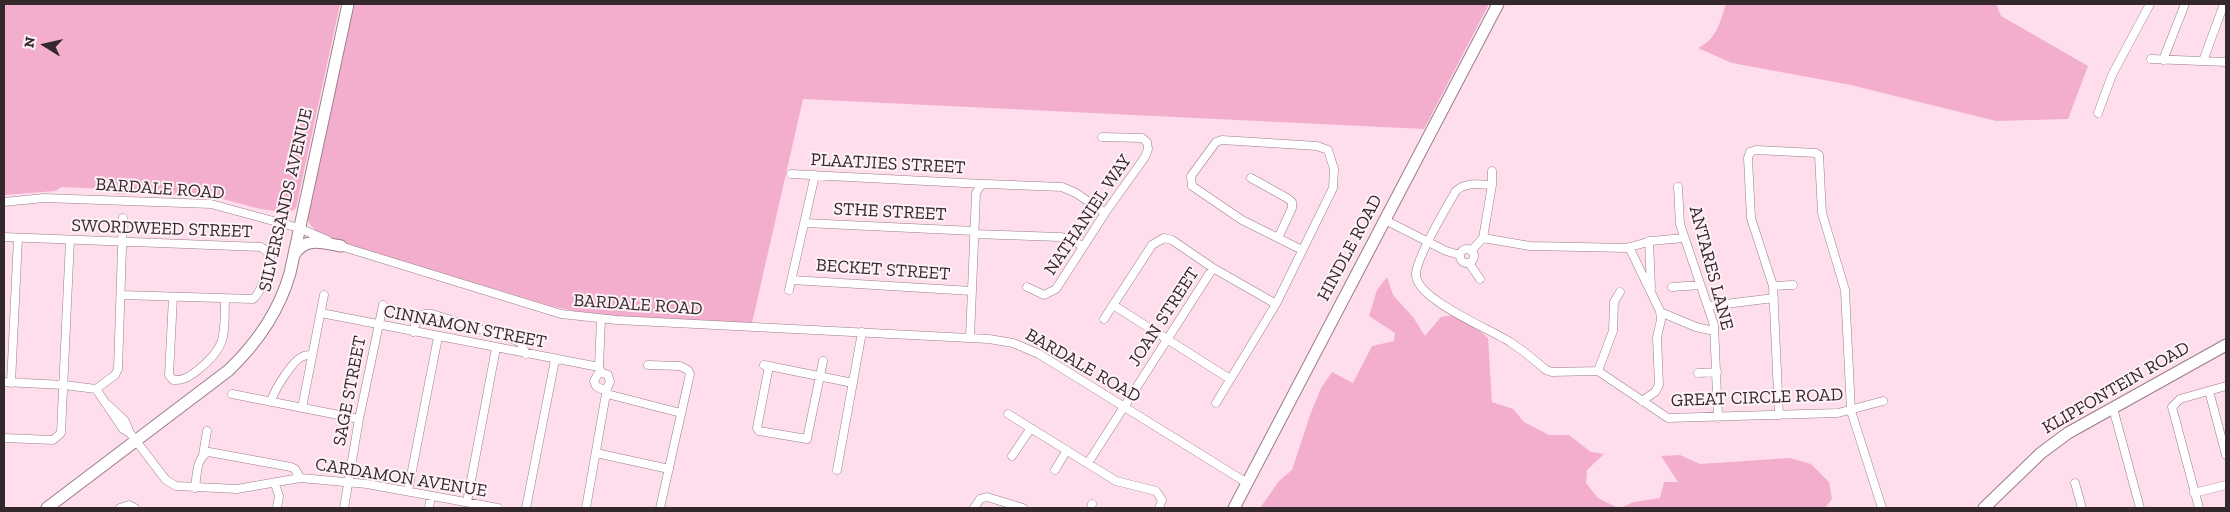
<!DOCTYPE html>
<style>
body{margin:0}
#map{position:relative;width:2230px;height:512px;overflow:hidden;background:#fedeec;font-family:"Zilla Slab",serif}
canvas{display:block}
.frame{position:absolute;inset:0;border:5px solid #34282d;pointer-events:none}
.north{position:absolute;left:20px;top:20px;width:50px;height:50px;-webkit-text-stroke:4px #fff2f7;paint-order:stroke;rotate:280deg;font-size:14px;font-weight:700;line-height:20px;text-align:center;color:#34282d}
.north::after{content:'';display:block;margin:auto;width:18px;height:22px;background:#34282d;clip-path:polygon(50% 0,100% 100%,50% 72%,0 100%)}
</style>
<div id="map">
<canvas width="2230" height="512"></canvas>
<div class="frame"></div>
<div class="north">N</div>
</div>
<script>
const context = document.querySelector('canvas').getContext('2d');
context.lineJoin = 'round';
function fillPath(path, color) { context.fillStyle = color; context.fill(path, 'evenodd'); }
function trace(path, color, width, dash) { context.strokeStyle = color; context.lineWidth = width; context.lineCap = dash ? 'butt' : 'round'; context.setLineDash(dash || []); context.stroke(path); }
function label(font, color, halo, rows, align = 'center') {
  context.font = font + ' "Zilla Slab",serif'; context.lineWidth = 4; context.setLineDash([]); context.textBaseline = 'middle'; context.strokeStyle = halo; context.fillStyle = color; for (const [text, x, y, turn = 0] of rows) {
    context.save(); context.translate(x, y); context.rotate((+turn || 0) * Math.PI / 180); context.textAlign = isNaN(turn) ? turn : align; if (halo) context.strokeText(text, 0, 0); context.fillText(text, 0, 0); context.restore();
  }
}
fillPath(new Path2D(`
 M4,4h336l-44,204 -6,4 -5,1 -29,-5 -33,-9 -35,-4 -71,-1 -11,-5 -44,-2 -7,4 -51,4z
 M352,4h1137l-65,125 -621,-30 -51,224 -159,-8 -42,-9 -205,-62 -31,-14 -6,-7 -2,-7z
 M1726,4h270l5,12 87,50 -20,53 -72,2 -145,-36 -119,-22 -34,-15c19,-9 22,-26 28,-44z
 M1387,277l6,18 20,22 12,19 16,-19 18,-3 29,24 4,64 21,7 11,13 25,13h20l22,17 13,2 -17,16 -1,13 12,15 20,10h-358l19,-27 13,-11 18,-55 11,-27 11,-16 21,11 19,-37 22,-5 1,-8 -26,-17 8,-26z
 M1680,455l20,9 90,-6 21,6 18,18 3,17 -7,9h-205l14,-6 26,-4 4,-16h14l-17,-26z`), '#f3adcd');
const street = new Path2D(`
 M2151,59l75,3
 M2163,60l22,-56
 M2203,61l21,-57
 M2098,113l14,-38 38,-71
 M791,174l192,10
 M1251,178l36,20 5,4v6l-14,30
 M1492,185c-12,-1 -27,-3 -36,6 -9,15 -40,68 -40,83 -1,25 74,55 94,68 13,8 24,18 36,28l6,2 46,-1 70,47 170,-5 45,-12
 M1678,187l2,37 34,101 4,93
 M4,202l40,-4 167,6 88,24 28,12
 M1385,220l61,31 14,4
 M805,223l169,8
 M974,234l86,3 13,3 10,7
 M4,237l257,10c5,3 9,6 9,12 0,8 -11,37 -17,40l-132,-4
 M1483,238l47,8 97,2 24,-7 33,-3
 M1649,241l2,47
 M337,245l224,69 56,6 372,19 24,4 26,11 208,129
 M1629,247l31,64 1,9 -4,17 2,48 -4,7 -13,9
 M1460 256a7 7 0 1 1 14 0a7 7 0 1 1-14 0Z
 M1471,251l12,-13 9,-53v-14
 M1469,263l11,16
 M792,280l180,11
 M1773,286l20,-1
 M1027,287l17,8 12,-6 49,-76 40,-56 3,-8 -1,-7 -5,-4 -40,-1
 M1672,287l28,-2
 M789,290l26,-115
 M173,297l-4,78 4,5c11,1 17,-4 25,-10 30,-24 26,-35 27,-71
 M1276,304l57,-116 1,-19 -6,-19 -11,-4 -95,-6 -6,2 -25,34 1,10 50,34 60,30
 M1113,305l117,74
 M1709,306l65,-8
 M1660,312l36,15 18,4
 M321,313l278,54 2,6
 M1104,319l48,-74 12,-7 8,2 41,28 63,36 -60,99
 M413,332c3,-11 5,-20 19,-18l83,26 6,3 5,11
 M970,338l6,-145 5,-8 6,-1 75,3 14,6 29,20
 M648,365l32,1 8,4 2,4 -30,134
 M764,365l89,18
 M769,366l-12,62 2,3 48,8 16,-78
 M599,367l2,-48
 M1598,371l15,-40 1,-29 6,-10
 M1698,373l19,-1
 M4,382l60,3 32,4 27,40 7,4 36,47 10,6 61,3 63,-11 67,6 131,24
 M11,383l7,-145
 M96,389l19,-14 3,-6 5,-151
 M2209,391l17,64
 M232,394l127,25
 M607,394l74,19
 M271,402c2,-10 22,-43 33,-46 1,-1 6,-1 8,-1
 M108,405l17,16 5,12
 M302,408l22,-113
 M2113,408l27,100
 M1008,414l108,67 40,10 6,9 -3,8
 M1779,415l-6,-129 -22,-68 -3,-60 2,-6 6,-2 60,3 3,2 3,58 23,77 6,121 31,97
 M4,438l49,2 8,-7 9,-193
 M596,453l73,16
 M203,455l4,-24
 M1012,456l19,-28
 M1088,463l125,-195
 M837,470l25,-138
 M1055,470l12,-20
 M2075,483l7,25
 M275,484l4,12 -2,12
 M195,488c2,-13 1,-31 14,-36l82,15 4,2 5,9
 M408,491l30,-154
 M2194,493l32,-8
 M467,502l29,-154
 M120,508l9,-3 6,3
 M344,508l15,-89 24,-114
 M429,508l2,-12
 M526,508l29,-148
 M586,508l21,-120 3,-6 -2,-7 -5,-2 -5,1 -4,7 2,5 5,3 6,-1
 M974,508l6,-9 7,-2 36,11
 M1091,508l1,-4
 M2199,508l-27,-101 8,-8 46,-13`);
const secondary = new Path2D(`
 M294,255c11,-19 29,-12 47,-9
 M47,508l182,-138c29,-28 50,-58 61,-97l58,-269
 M1234,508l264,-504
 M1984,508l57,-55 27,-20 158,-88`);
trace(street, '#9a7d8a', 9);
trace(secondary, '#9a7d8a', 13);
trace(street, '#fff', 8);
trace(secondary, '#fff', 11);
label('18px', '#34282d', '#fff2f7', [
 ["PLAATJIES STREET",888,164,3],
 ["BARDALE ROAD",160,189,4],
 ["SILVERSANDS AVENUE",286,200,-77],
 ["STHE STREET",890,212,3],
 ["NATHANIEL WAY",1088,215,-56],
 ["SWORDWEED STREET",162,229,2],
 ["HINDLE ROAD",1350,248,-62],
 ["ANTARES LANE",1711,268,75],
 ["BECKET STREET",883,270,4],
 ["BARDALE ROAD",638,305,4],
 ["JOAN STREET",1164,317,-57],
 ["CINNAMON STREET",465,327,11],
 ["BARDALE ROAD",1083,366,30],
 ["KLIPFONTEIN ROAD",2116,388,-30],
 ["SAGE STREET",350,391,-79],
 ["GREAT CIRCLE ROAD",1757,398,-2],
 ["CARDAMON AVENUE",401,478,9]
]);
</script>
